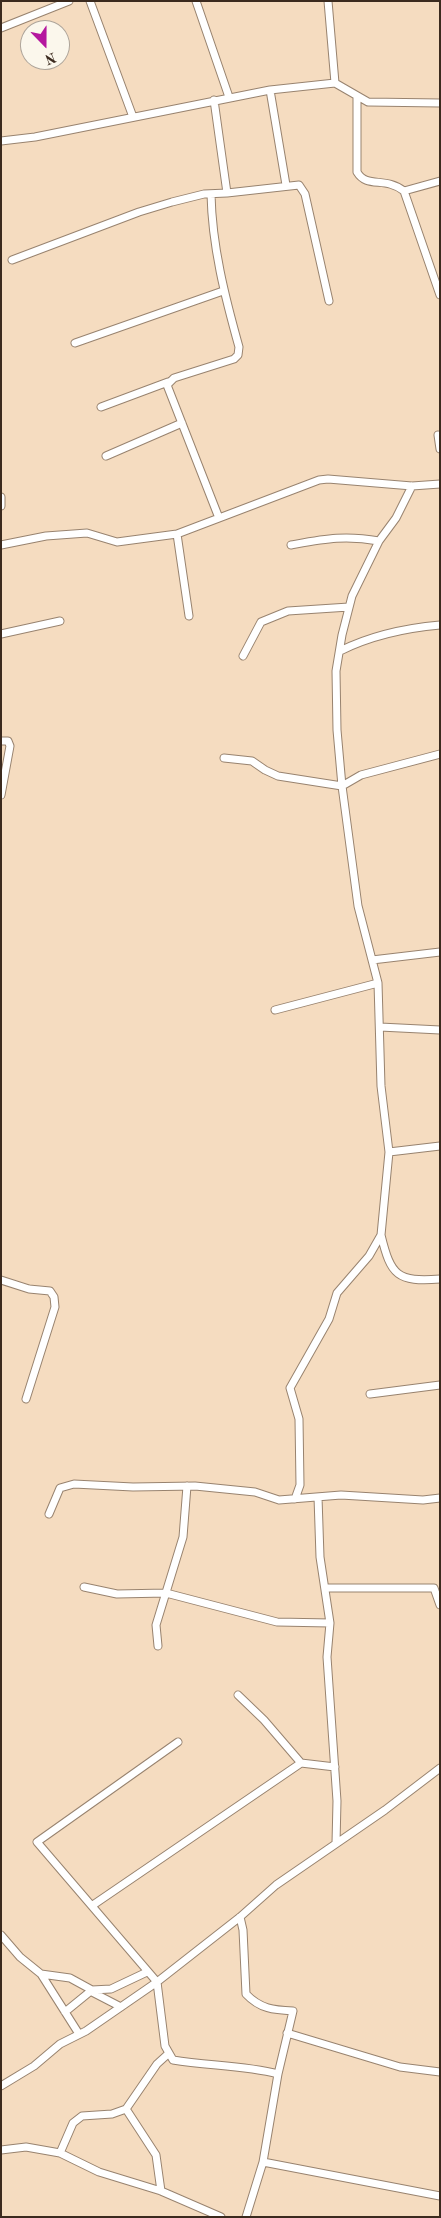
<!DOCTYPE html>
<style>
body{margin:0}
#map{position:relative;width:441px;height:2218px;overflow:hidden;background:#f5dcc0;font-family:"Old Standard TT",serif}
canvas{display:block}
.frame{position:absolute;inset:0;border:2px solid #3b2a1e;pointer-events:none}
.north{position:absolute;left:20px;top:20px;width:50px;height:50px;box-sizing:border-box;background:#fbf7ec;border:1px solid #aea59a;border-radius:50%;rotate:158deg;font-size:14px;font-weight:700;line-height:20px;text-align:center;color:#3b2a1e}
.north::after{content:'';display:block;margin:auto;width:18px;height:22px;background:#b5179e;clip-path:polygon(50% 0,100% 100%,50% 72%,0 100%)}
</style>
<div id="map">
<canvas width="441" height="2218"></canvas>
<div class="frame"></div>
<div class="north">N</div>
</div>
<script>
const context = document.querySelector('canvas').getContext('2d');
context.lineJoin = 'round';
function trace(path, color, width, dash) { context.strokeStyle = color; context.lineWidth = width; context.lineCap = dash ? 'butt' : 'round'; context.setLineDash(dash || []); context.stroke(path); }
const street = new Path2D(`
 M90,1l43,116
 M196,1l33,96
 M1,28l68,-27
 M335,83l33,19 72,1
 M270,90l16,95
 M357,96v76c10,17 28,4 47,19l36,104
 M214,100l13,93
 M1,141l34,-4 235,-47 65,-7 -7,-82
 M404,191l36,-10
 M211,194c1,52 14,103 28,153l-1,8 -4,4 -60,19 -7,7 52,133
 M12,260l127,-48 33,-10 32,-8 23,-1 72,-8 6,9 24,107
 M75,343l148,-52
 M101,407l67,-25
 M438,435l2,14
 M106,456l76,-33
 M1,497v9
 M177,534l12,82
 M1,545l45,-9 41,-3 30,9 60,-8 142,-54 9,-1 84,7 28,-2
 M291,545c34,-6 53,-10 88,-4
 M1,634l59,-13
 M340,651c30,-15 66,-23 100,-26
 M243,656l18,-34 27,-11 61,-4
 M1,741h7l2,5 -9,49
 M224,758l28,3 13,9 13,6 64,10 19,-11 79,-21
 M372,960l68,-8
 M275,1010l103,-27
 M380,1027l60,3
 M389,1152l51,-6
 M381,1235c10,41 16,47 59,44
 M1,1280l28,9 21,2 4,6 1,10 -29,92
 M370,1394l70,-9
 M318,1497l2,60 10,66 -3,34 10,144 -1,42
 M295,1499l5,-14 -1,-66 -9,-31 39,-69 8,-26 32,-37 12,-21 8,-83 -8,-66 -3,-103 -20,-77 -16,-120 -5,-56 -1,-59 6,-36 10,-39 27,-55 17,-23 16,-32
 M49,1514l11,-26 14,-4 59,3 62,-1 60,6 24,8 62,-5 82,5 17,-2
 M84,1587l33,7 49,-1 111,29 53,1
 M325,1588h109l6,17
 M158,1646l-2,-21 27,-88 4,-51
 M178,1742l-141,100 120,140 8,64 8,14c35,6 71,5 105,14
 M301,1763l34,4
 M93,1905l208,-142 -37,-43 -26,-25
 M240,1917l3,13 3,64c14,15 28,16 47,17l-15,63 -15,88 -17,55
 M1,1935l19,22 21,17 29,4 22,12 19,-1 36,-17
 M41,1974l38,60
 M90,1991l31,16
 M65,2012l27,-22
 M287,2033l113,34 40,5
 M1,2086l33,-20 26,-22 26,-13 71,-49 83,-65 36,-32 109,-75 55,-42
 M126,2109l30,46 5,36
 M1,2150l25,-3 34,6 39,19 62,19 60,26
 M60,2153l13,-30 9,-7 30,-2 14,-5 31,-45 11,-10
 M263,2162l177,34`);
trace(street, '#98836f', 9);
trace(street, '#fff', 7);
</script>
